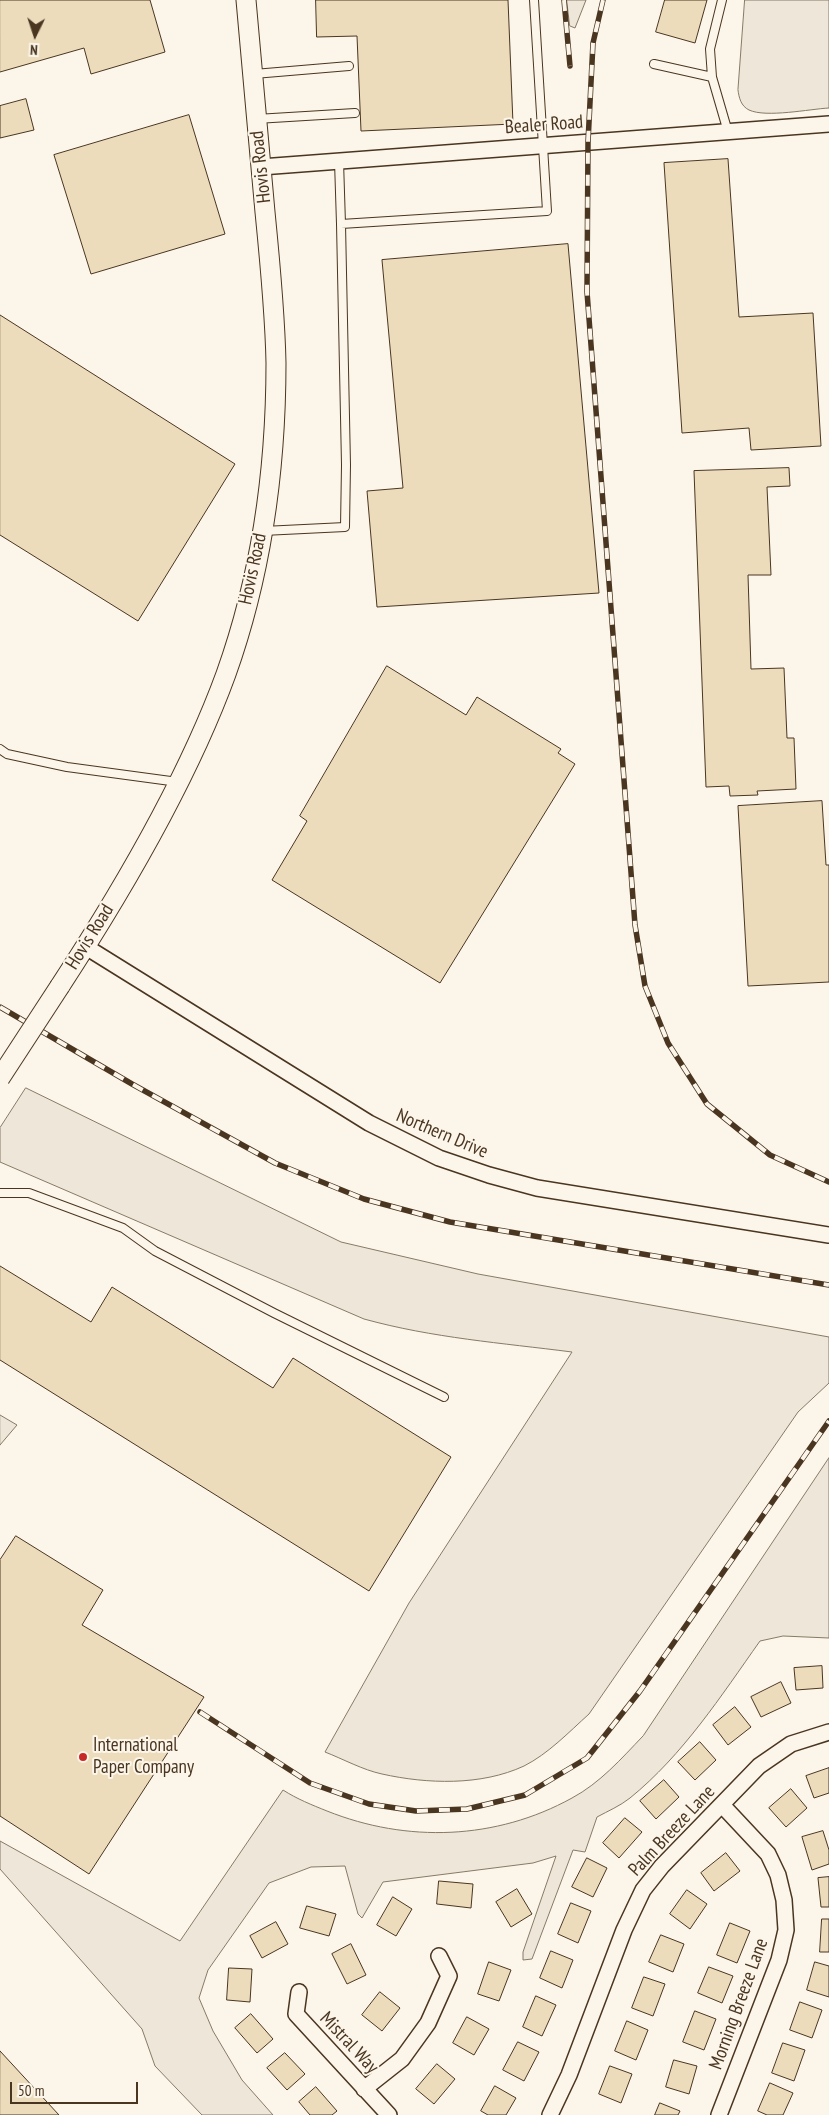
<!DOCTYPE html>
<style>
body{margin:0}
#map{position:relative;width:829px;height:2115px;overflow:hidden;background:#fbf6e9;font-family:"PT Sans Narrow",sans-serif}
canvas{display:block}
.north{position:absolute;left:10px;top:10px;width:50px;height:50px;-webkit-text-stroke:4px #fbf6e9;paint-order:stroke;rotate:184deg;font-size:14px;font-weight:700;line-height:20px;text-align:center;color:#4a3520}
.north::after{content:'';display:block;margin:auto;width:18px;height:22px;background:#4a3520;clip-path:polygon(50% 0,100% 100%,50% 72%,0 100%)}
.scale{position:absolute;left:10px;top:2082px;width:128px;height:22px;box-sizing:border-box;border:2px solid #4a3520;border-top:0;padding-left:6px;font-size:15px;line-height:18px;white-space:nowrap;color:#4a3520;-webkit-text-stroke:4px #fbf6e9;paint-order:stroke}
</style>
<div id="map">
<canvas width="829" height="2115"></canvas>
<div class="north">N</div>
<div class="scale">50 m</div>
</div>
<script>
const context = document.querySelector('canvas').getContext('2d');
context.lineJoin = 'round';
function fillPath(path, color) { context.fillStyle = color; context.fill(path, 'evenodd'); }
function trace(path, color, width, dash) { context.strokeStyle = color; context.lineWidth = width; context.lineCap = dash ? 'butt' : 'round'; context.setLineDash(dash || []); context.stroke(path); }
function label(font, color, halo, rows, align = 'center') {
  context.font = font + ' "PT Sans Narrow",sans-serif'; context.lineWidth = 4; context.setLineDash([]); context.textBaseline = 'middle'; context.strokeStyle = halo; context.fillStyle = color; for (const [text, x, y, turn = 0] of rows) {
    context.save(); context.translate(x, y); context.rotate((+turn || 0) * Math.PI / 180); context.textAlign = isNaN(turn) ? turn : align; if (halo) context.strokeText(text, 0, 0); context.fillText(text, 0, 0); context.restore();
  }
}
const green = new Path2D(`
 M567,0h19l-11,28 -5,-2z
 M745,0h84v108c-19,1 -63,10 -80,2 -8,-4 -10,-12 -11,-20z
 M26,1088l315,154 137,32 351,63v46l-31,29 -209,302c-20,18 -41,40 -65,52 -43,20 -97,18 -142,8 -19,-4 -39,-15 -57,-22l84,-149 163,-251c-70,-9 -139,-14 -208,-33l-364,-157v-34z
 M0,1415l17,10 -17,20z
 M829,1458v180l-46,-2 -23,5c-39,55 -77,114 -130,157 -10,8 -22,13 -33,19l-12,35 -12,-2 -41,109 -9,1v-8l33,-96 -23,7 -150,19 -21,36 -4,-4 -13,-48 -34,1 -42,16 -61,87 -9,28 14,33 29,49 31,35h-71l-47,-49 -13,-37 -142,-160v-28l180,100 103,-151c14,9 29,15 44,21 80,32 169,29 245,-13 28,-15 49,-39 71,-62z`);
fillPath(green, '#ede6d9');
trace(green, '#887966', 1);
const building = new Path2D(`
 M0,0h150l15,52 -74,22 -7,-26 -84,24z
 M316,0h192l5,124 -152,7 -4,-95 -40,1z
 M665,0h42l-12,43 -39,-11z
 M26,99l8,31 -34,8v-32z
 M189,115l36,119 -134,40 -37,-119z
 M728,159l11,158 74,-4 8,133 -70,4 -2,-22 -67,5 -18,-270z
 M568,244l31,349 -222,14 -10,-116 36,-3 -21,-228z
 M0,315l235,149 -97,157 -138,-86z
 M789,468l1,18 -23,1 4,88h-23l3,94 33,-1 3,70h7l2,51 -39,2 1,4 -28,1 -1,-10 -23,1 -12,-316z
 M387,666l79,49 11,-18 84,52 -3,4 17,11 -135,219 -168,-103 35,-59 -7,-5z
 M822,801l4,64h3v117l-81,4 -10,-180z
 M0,1266l91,56 21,-35 161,101 20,-30 158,99 -82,134 -369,-231z
 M16,1536l87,54 -21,35 122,72 -115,177 -89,-58v-256z
 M822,1666l1,22 -27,2 -2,-22z
 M781,1682l10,21 -30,14 -10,-20z
 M735,1707l16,20 -23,18 -15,-20z
 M700,1742l16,18 -21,20 -17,-18z
 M829,1768v25l-15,5 -8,-22z
 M664,1780l15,17 -23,22 -16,-18z
 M791,1789l16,19 -21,19 -17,-19z
 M625,1818l17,14 -23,26 -16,-15z
 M823,1831l6,19v14l-17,6 -10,-33z
 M726,1853l14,18 -26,20 -13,-18z
 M587,1858l20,10 -14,29 -21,-10z
 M829,1877v30h-8l-3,-29z
 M439,1881l34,3 -2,24 -34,-4z
 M517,1889l15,25 -21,13 -15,-25z
 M687,1890l20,14 -17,25 -20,-15z
 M393,1897l19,12 -16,27 -19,-11z
 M571,1903l20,8 -13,32 -20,-9z
 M307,1906l29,8 -7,22 -29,-8z
 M822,1919h7v33h-9z
 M276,1922l12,22 -26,14 -12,-22z
 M730,1923l20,8 -13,32 -20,-8z
 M661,1935l23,9 -11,28 -24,-10z
 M351,1944l15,31 -19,9 -15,-30z
 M551,1951l22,9 -11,28 -22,-10z
 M489,1962l22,8 -12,31 -21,-7z
 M815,1962l14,4v31l-22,-7z
 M709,1967l24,9 -11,27 -24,-10z
 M229,1968l23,1 -2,33 -23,-2z
 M644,1977l21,7 -12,32 -21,-8z
 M380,1992l20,16 -18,23 -20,-16z
 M536,1996l20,9 -14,31 -19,-9z
 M800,2002l22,8 -10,28 -22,-8z
 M695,2011l21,8 -12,31 -21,-8z
 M251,2014l22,25 -16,14 -22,-25z
 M467,2017l22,12 -15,26 -21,-12z
 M627,2021l21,9 -12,30 -21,-9z
 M518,2042l21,10 -15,29 -21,-11z
 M783,2043l22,7 -11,31 -22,-8z
 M0,2051l59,64h-59z
 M285,2053l20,21 -18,16 -20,-22z
 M674,2060l23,6 -8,28 -23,-7z
 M437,2064l18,15 -21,25 -18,-15z
 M610,2066l22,8 -11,29 -22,-9z
 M770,2083l23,10 -10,22h-16l-9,-4z
 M495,2086l21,12 -10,17h-18l-7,-4z
 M316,2087l21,24 -5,4h-22l-11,-13z
 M660,2103l20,8 -2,4h-23z`);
fillPath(building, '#ecdcbc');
trace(building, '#4a3520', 1);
const service = new Path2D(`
 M654,64l58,13 16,55
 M254,74l95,-8
 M712,77l-2,-28 12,-49
 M256,119l99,-6
 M339,161l2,63 206,-13 -13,-211
 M263,531l82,-4 1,-62 -5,-241
 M0,749l7,5 60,13 111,15
 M0,1193h29l94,35 32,23 119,62 170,84`);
const minor = new Path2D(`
 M261,167l568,-43
 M86,947l283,176 70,35 50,17 48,13 292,47
 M299,1992l-3,22 93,101
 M364,2089l38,-30 26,-36 21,-47 -10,-20
 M550,2115l19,-40 55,-145 19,-40 19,-24 97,-100 32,-22 38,-12
 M719,2115l60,-155 7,-30 -2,-30 -6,-25 -10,-21 -45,-48`);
const tertiary = new Path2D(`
 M60,986c62,-95 127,-205 166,-312 35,-98 50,-207 50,-311 -1,-51 -6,-101 -11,-151 -6,-71 -13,-141 -19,-212`);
trace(service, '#4a3520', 10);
trace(minor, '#4a3520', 18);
trace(tertiary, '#4a3520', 21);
trace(service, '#fbf6e9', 8);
trace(minor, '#fbf6e9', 15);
trace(tertiary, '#fbf6e9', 19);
const rail = new Path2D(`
 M564,0l6,66
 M603,0l-10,43 -5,99 -1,150 48,633 10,61 23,57 39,61 63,51 59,27
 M0,1007l132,77 143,79 89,36 86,23 379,63
 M200,1712l110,71 59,21 47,7 51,-2 58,-14 62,-37 53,-67 189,-270`);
trace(rail, '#4a3520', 5.5);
trace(rail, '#fbf6e9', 4, [11]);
const tertiaryBridge = new Path2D(`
 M0,1078l60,-92`);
trace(tertiaryBridge, '#4a3520', 21, []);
trace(tertiaryBridge, '#fbf6e9', 19);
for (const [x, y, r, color] of [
 [83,1757,5,"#c62828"]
]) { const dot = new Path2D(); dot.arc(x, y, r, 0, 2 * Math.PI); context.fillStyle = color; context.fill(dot); trace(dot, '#fbf6e9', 2); }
label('19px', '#4a3520', '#fbf6e9', [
 ["Bealer Road",544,125,-4],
 ["Hovis Road",261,167,-96],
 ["Hovis Road",253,569,-78],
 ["Hovis Road",90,937,-58],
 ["Northern Drive",442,1134,23],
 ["Palm Breeze Lane",672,1831,-47],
 ["Morning Breeze Lane",739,2004,-70],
 ["Mistral Way",349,2043,47]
]);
label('19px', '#4a3520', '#fbf6e9', [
 ["International",93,1746],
 ["Paper Company",93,1768]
], 'left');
</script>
